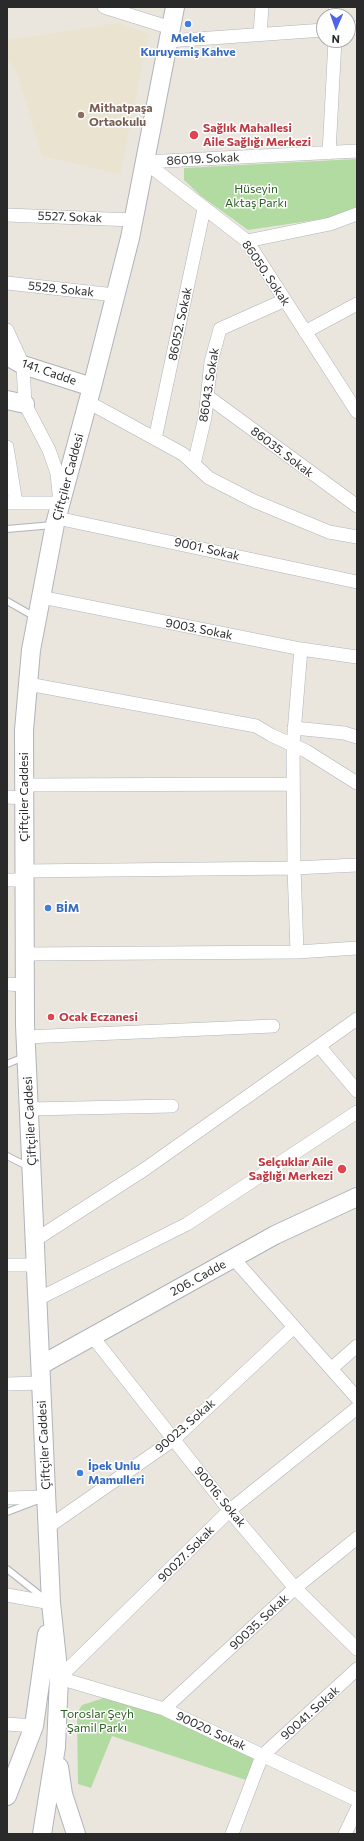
<!DOCTYPE html>
<meta charset="utf-8">
<style>
body{margin:0}
#map{position:relative;width:364px;height:1841px;overflow:hidden;background:#eae6dd;font-family:Commissioner,sans-serif}
canvas{display:block}
.frame{position:absolute;inset:0;border:8px solid #2a2a2a;pointer-events:none}
.north{position:absolute;left:316px;top:8px;width:40px;height:40px;box-sizing:border-box;background:#fff;border:1px solid #aaa;border-radius:50%;rotate:182deg;font-size:11px;font-weight:700;line-height:16px;text-align:center;color:#2a2a2a}
.north::after{content:'';display:block;margin:auto;width:14px;height:18px;background:#4e63e7;clip-path:polygon(50% 0,100% 100%,50% 72%,0 100%)}
</style>
<div id="map">
<canvas width="364" height="1841"></canvas>
<div class="frame"></div>
<div class="north">N</div>
</div>
<script>
const context = document.querySelector('canvas').getContext('2d');
context.lineJoin = 'round';
function fillPath(path, color) { context.fillStyle = color; context.fill(path, 'evenodd'); }
function trace(path, color, width, dash) { context.strokeStyle = color; context.lineWidth = width; context.lineCap = dash ? 'butt' : 'round'; context.setLineDash(dash || []); context.stroke(path); }
function label(font, color, halo, rows, align = 'center') {
  context.font = font + ' Commissioner,sans-serif'; context.lineWidth = 3; context.setLineDash([]); context.textBaseline = 'middle'; context.strokeStyle = halo; context.fillStyle = color; for (const [text, x, y, turn = 0] of rows) {
    context.save(); context.translate(x, y); context.rotate((+turn || 0) * Math.PI / 180); context.textAlign = isNaN(turn) ? turn : align; if (halo) context.strokeText(text, 0, 0); context.fillText(text, 0, 0); context.restore();
  }
}
fillPath(new Path2D(`
 M119,23l30,11 -29,140 -78,-18 -25,-83 -10,-14v-19z`), '#eae3cf');
fillPath(new Path2D(`
 M357,159v48l-28,11 -81,12 -47,-34 -17,-16v-12z
 M104,1698l57,16 95,44 -10,22 -134,-44 -21,52 -13,-4 -1,-71 5,-8z`), '#b1dba0');
const lane = new Path2D(`
 M7,529l46,-4
 M7,601l28,16
 M7,1064l17,-7
 M7,1156l22,11
 M7,1512l29,-11
 M7,1569l38,30`);
const street = new Path2D(`
 M104,7l67,21
 M335,7l1,9
 M348,28h9
 M260,34l2,-27
 M168,41l156,-11
 M329,153l6,-113
 M145,162l102,79 110,171
 M145,162l212,-11
 M7,215l126,5
 M247,241l83,-17 27,-10
 M7,283l108,12
 M7,330l16,35 2,39 24,46 8,23 3,30h-53
 M305,332l52,-28
 M207,396l150,110
 M88,402l95,52 26,24 45,23 75,31 28,5
 M155,439l49,-230
 M7,447l9,56
 M194,464l11,-47 6,-55 9,-33 65,-29
 M57,518l300,64
 M41,597l260,52 56,8
 M28,684l228,42 15,9 35,16 51,32
 M294,728l50,5 13,4
 M24,785l269,-1
 M7,797l17,1
 M24,871l270,-3 63,-3
 M7,880h18
 M297,952l-3,-84 -1,-123 8,-96
 M25,954l272,-2 60,-4
 M7,984l18,1
 M26,1037l247,-11
 M319,1046l38,45
 M29,1109l143,-3
 M35,1240l110,-71 212,-150
 M233,1258l124,140
 M7,1265h29
 M38,1299l149,-75 170,-112
 M92,1336l142,180 61,72 62,61
 M331,1369l26,-23
 M7,1384l35,-1
 M357,1408l-127,102 -171,168 105,31 193,91
 M7,1498l40,-1
 M48,1527l125,-87 121,-113
 M7,1595l44,8
 M164,1709l131,-121 62,-50
 M7,1724l27,2
 M232,1834l30,-78 95,-87
 M345,1834l12,-25`);
const secondary = new Path2D(`
 M7,356l16,9 69,22
 M7,400l18,4
 M41,1365l234,-130 82,-38
 M59,1767l4,27 13,40
 M7,1796l27,-70 13,-92
 M42,1834l14,-87 3,-69 -8,-75 -26,-578 -1,-295 7,-80 24,-126 37,-137 38,-149 45,-231`);
trace(lane, '#b1b3bc', 8);
trace(street, '#b1b3bc', 14);
trace(secondary, '#b1b3bc', 20);
trace(lane, '#fff', 6);
trace(street, '#fff', 13);
trace(secondary, '#fff', 18);
for (const [x, y, r, color] of [
 [188,24,4,"#3f7fe0"],
 [81,115,4,"#8d6e63"],
 [194,135,5,"#e0444e"],
 [48,908,4,"#3f7fe0"],
 [51,1017,4,"#e0444e"],
 [342,1169,5,"#e0444e"],
 [80,1473,4,"#3f7fe0"]
]) { const dot = new Path2D(); dot.arc(x, y, r, 0, 2 * Math.PI); context.fillStyle = color; context.fill(dot); trace(dot, '#fff', 1.5); }
label('bold 12px', '#366cbe', '#fff', [
 ["Melek",188,38,"center"],
 ["Kuruyemiş Kahve",188,52,"center"],
 ["BİM",56,908],
 ["İpek Unlu",88,1466],
 ["Mamulleri",88,1480]
], 'left');
label('bold 12px', '#785e54', '#fff', [
 ["Mithatpaşa",89,108],
 ["Ortaokulu",89,122]
], 'left');
label('bold 12px', '#be3a42', '#fff', [
 ["Sağlık Mahallesi",203,128],
 ["Aile Sağlığı Merkezi",203,142],
 ["Ocak Eczanesi",59,1017],
 ["Selçuklar Aile",333,1162,"right"],
 ["Sağlığı Merkezi",333,1176,"right"]
], 'left');
label('12px', '#2a2a2a', '#fff', [
 ["86019. Sokak",203,159,-3],
 ["5527. Sokak",70,217,2],
 ["86050. Sokak",266,273,56],
 ["5529. Sokak",61,289,6],
 ["86052. Sokak",180,324,-78],
 ["141. Cadde",49,372,19],
 ["86043. Sokak",209,385,-81],
 ["86035. Sokak",282,452,37],
 ["Çiftçiler Caddesi",68,477,-75],
 ["9001. Sokak",207,549,13],
 ["9003. Sokak",199,629,11],
 ["Çiftçiler Caddesi",24,797,-90],
 ["Çiftçiler Caddesi",30,1121,-93],
 ["206. Cadde",198,1278,-29],
 ["90023. Sokak",185,1426,-41],
 ["Çiftçiler Caddesi",44,1445,-93],
 ["90016. Sokak",220,1497,51],
 ["90027. Sokak",186,1554,-45],
 ["90035. Sokak",259,1622,-43],
 ["90041. Sokak",310,1713,-42],
 ["90020. Sokak",211,1731,25]
]);
label('12px', '#2b5f22', '#fff', [
 ["Hüseyin",256,189],
 ["Aktaş Parkı",256,203],
 ["Toroslar Şeyh",97,1714],
 ["Şamil Parkı",97,1728]
]);
</script>
